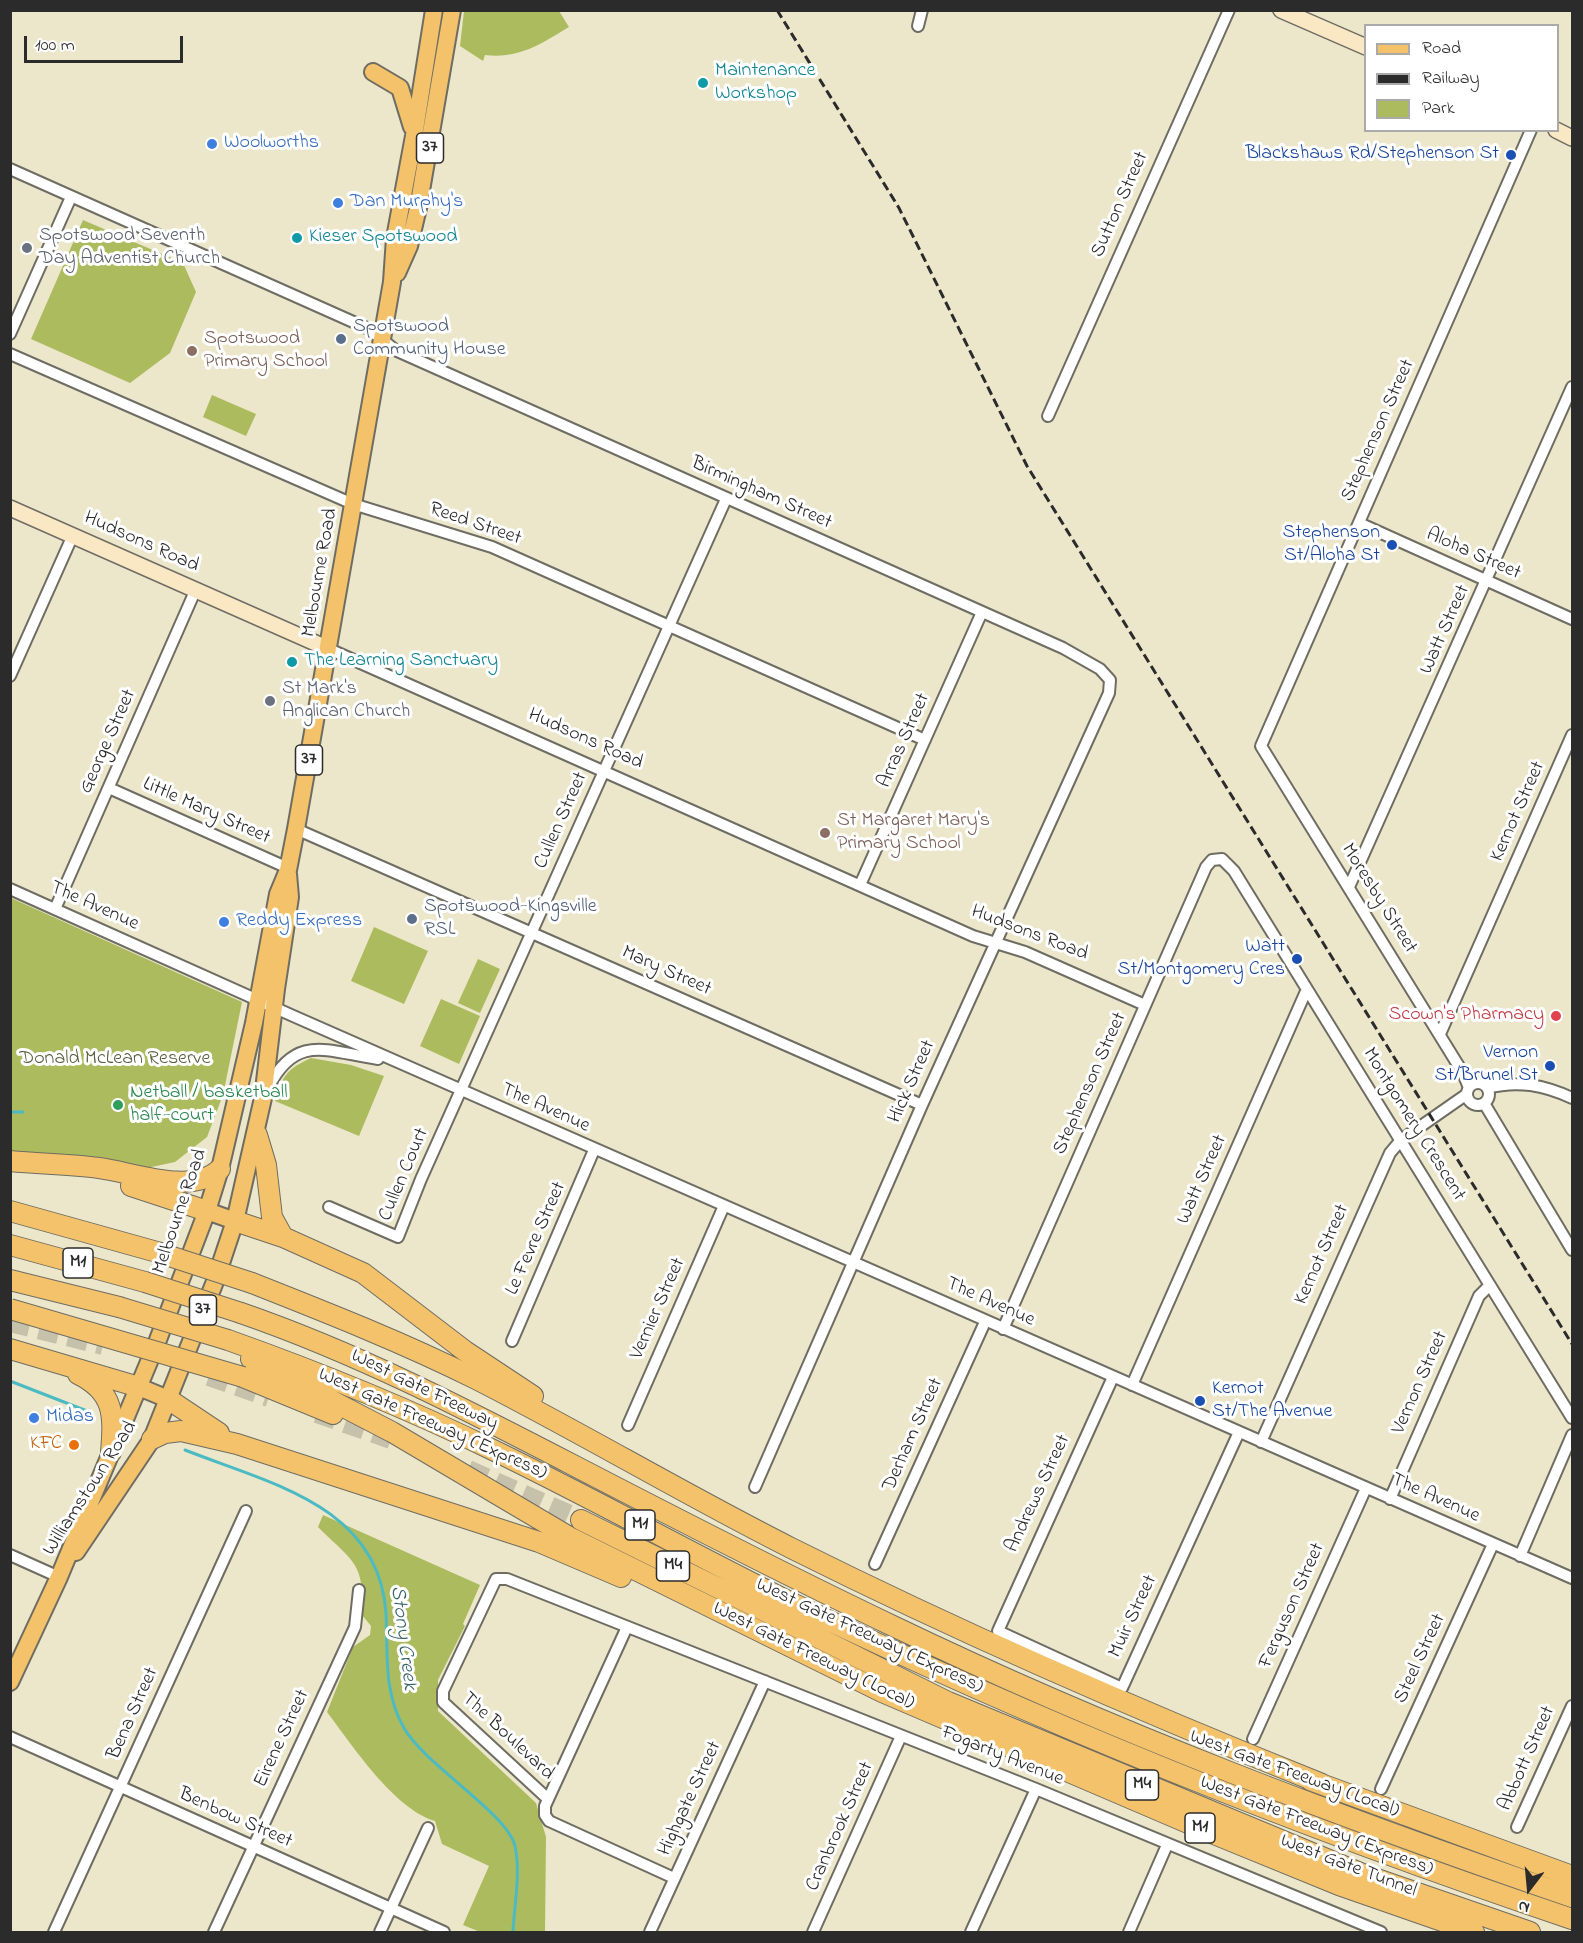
<!DOCTYPE html>
<style>
body{margin:0}
#map{position:relative;width:1583px;height:1943px;overflow:hidden;background:#ece7cb;font-family:"Indie Flower",sans-serif}
canvas{display:block}
.frame{position:absolute;inset:0;border:12px solid #2b2b2b;pointer-events:none}
.legend{position:absolute;left:1364px;top:24px;width:195px;height:108px;box-sizing:border-box;background:#fff;border:2px solid #aaa;margin:0;padding:8px 10px;list-style:none;font-size:18px;color:#2b2b2b}
.legend li{display:flex;align-items:center;gap:12px;height:30px}
.legend b{width:30px;border:2px solid #aaa}
.north{position:absolute;left:1499px;top:1859px;width:60px;height:60px;-webkit-text-stroke:4px #fff;paint-order:stroke;rotate:196deg;font-size:16px;font-weight:700;line-height:24px;text-align:center;color:#2b2b2b}
.north::after{content:'';display:block;margin:auto;width:21px;height:27px;background:#2b2b2b;clip-path:polygon(50% 0,100% 100%,50% 72%,0 100%)}
.scale{position:absolute;left:24px;top:36px;width:159px;height:27px;box-sizing:border-box;border:3px solid #2b2b2b;border-top:0;padding-left:8px;font-size:18px;line-height:21px;white-space:nowrap;color:#2b2b2b;-webkit-text-stroke:4px #fff;paint-order:stroke}
</style>
<div id="map">
<canvas width="1583" height="1943"></canvas>
<div class="frame"></div>
<ul class="legend">
<li><b style="height:8px;background:#f3c26a"></b>Road</li>
<li><b style="height:8px;background:#2b2b2b"></b>Railway</li>
<li><b style="height:16px;background:#acbb5e"></b>Park</li>
</ul>
<div class="north">N</div>
<div class="scale">100 m</div>
</div>
<script>
const context = document.querySelector('canvas').getContext('2d');
context.lineJoin = 'round';
function fillPath(path, color) { context.fillStyle = color; context.fill(path, 'evenodd'); }
function trace(path, color, width, dash) { context.strokeStyle = color; context.lineWidth = width; context.lineCap = dash ? 'butt' : 'round'; context.setLineDash(dash || []); context.stroke(path); }
function label(font, color, halo, rows, align = 'center') {
  context.font = font + ' "Indie Flower",sans-serif'; context.lineWidth = 6; context.setLineDash([]); context.textBaseline = 'middle'; context.strokeStyle = halo; context.fillStyle = color; for (const [text, x, y, turn = 0] of rows) {
    context.save(); context.translate(x, y); context.rotate((+turn || 0) * Math.PI / 180); context.textAlign = isNaN(turn) ? turn : align; if (halo) context.strokeText(text, 0, 0); context.fillText(text, 0, 0); context.restore();
  }
}
fillPath(new Path2D(`
 M464,11h95l10,16c-28,17 -50,32 -84,28l-2,6 -23,-15z
 M83,220l100,43 13,29 -26,61 -40,30 -99,-44z
 M212,395l44,19 -10,22 -43,-19z
 M11,898l231,104 -19,93 -16,42 -32,25 -28,6 -136,-15z
 M374,927l54,24 -24,53 -53,-23z
 M478,959l22,10 -20,44 -22,-10z
 M441,999l39,17 -21,48 -39,-18z
 M311,1058l40,7 33,11 -25,60 -84,-35c7,-25 12,-32 36,-43z
 M323,1515l157,70 -17,39 2,2 -27,54v31l98,92 10,34 -1,95h-65l-17,-7 26,-59 -47,-22 -7,-23c-41,-12 -83,-76 -108,-109l26,-65 17,-12 1,-9 -9,-11c3,-53 -9,-53 -44,-88z`), '#acbb5e');
trace(new Path2D(`
 M10,1112h13
 M10,1381l77,30
 M185,1450c83,33 194,55 201,163 2,39 -3,79 18,115 21,37 103,85 111,118 6,27 -1,60 -2,86`), '#4cbac3', 3);
trace(new Path2D(`
 M10,1322l93,23
 M209,1376l60,21
 M317,1413l74,26
 M542,1465l80,36
 M468,1470l113,50`), '#c5c1ab', 20, [20, 10]);
const street = new Path2D(`
 M918,26l4,-16
 M10,169l359,160 26,21 668,298 37,21 10,11 -1,13 -187,412 -167,382
 M10,334l61,-137
 M10,354l343,150 139,43 433,193
 M1048,416l181,-406
 M1359,523l213,96
 M329,649l644,287 52,16 120,53
 M10,676l63,-141
 M109,788l179,80
 M296,829l626,276
 M860,885l122,-273
 M1349,887l223,-500
 M10,889c519,234 1041,462 1562,689
 M55,909l141,-320
 M1440,1034l132,-299
 M1467 1094a11 11 0 1 1 22 0a11 11 0 1 1-22 0Z
 M268,1088c28,-56 60,-36 110,-29
 M1469,1088l-6,-15 -202,-327 270,-616
 M1487,1088c31,-8 57,-3 85,10
 M1484,1103l88,147
 M329,1207l69,30 23,-58 305,-680
 M1003,1329l203,-462 6,-7 10,-1 12,12 338,547
 M512,1341l82,-191
 M1113,1377l-115,254 124,57 117,-256
 M1132,1385l175,-396
 M628,1425l95,-217
 M1261,1442l129,-289 11,-13 66,-46
 M1390,1499l89,-203 11,-11
 M10,1555l49,22
 M1520,1556l52,-121
 M875,1564l110,-242
 M627,1627l-82,179v9l4,6 125,57
 M10,1737l434,195
 M1253,1739l113,-251
 M1381,1789l112,-245
 M548,1799l-105,-97v-11l53,-112h11l529,210 345,143
 M1517,1827l55,-121
 M54,1932l192,-421
 M214,1932l141,-305 4,-37
 M380,1932l48,-104
 M650,1932l115,-251
 M813,1932l88,-196
 M971,1932l65,-143
 M1129,1932l38,-87`);
const secondary = new Path2D(`
 M1281,10l85,37
 M1556,130l16,8
 M10,508l319,141`);
const primary = new Path2D(`
 M373,72l27,16 12,39
 M397,273l12,-27 9,-38 34,-198
 M207,1211l28,10
 M139,1387l29,12
 M76,1552l76,-113 62,-155 21,-63 28,-123 13,-109 14,-92 -2,-23
 M10,1682l49,-105 97,-232 51,-134 13,-42 34,-146 24,-129 10,-24 8,-41 96,-547 3,-44 19,-102 20,-126`);
const highway = new Path2D(`
 M257,1135l9,30 6,52 11,20
 M10,1161c30,3 59,3 89,7 33,4 93,28 121,1
 M131,1186l76,25
 M10,1211l147,41
 M235,1221l48,16 80,36 102,78 68,45
 M10,1245l135,37
 M10,1280l109,27
 M252,1283c76,30 152,60 224,96 106,54 208,115 315,169 174,87 351,164 531,236
 M241,1313c116,40 224,96 332,152 106,55 213,110 320,161 220,106 449,192 679,271
 M228,1340c90,32 179,68 265,110 99,48 196,102 295,151 254,123 516,228 784,318
 M10,1349l129,38
 M251,1359l141,73 179,106 311,154 327,140 130,53 135,47
 M78,1374c37,18 36,42 33,78
 M243,1377l90,37
 M168,1399l51,34
 M152,1439l13,-6 16,-2 56,13 302,98 82,35
 M581,1520l367,182 417,173 165,57
 M1310,1780l262,96`);
trace(street, '#6f6d63', 14);
trace(secondary, '#6f6d63', 18);
trace(primary, '#6f6d63', 20);
trace(highway, '#6f6d63', 22);
trace(street, '#fff', 10);
trace(secondary, '#fae7c3', 15);
trace(primary, '#f3c26a', 16);
trace(highway, '#f3c26a', 20);
trace(new Path2D(`
 M777,10l122,198 128,258 545,878`), '#2b2b2b', 3, [9, 4.5]);
const highwayBridge = new Path2D(`
 M157,1252l95,31
 M145,1282l96,31
 M119,1307l109,33
 M10,1309l233,68`);
trace(highwayBridge, '#6f6d63', 22, []);
trace(highwayBridge, '#f3c26a', 20);
for (const [x, y, r, color] of [
 [703,83,6,"#0f9aa8"],
 [212,144,6,"#3f7fe0"],
 [1511,155,6,"#1a4fb4"],
 [338,203,6,"#3f7fe0"],
 [297,238,6,"#0f9aa8"],
 [27,248,6,"#6b7280"],
 [341,339,6,"#5c6f8a"],
 [192,351,6,"#8d6e63"],
 [1392,545,6,"#1a4fb4"],
 [292,662,6,"#0f9aa8"],
 [270,701,6,"#6b7280"],
 [825,833,6,"#8d6e63"],
 [412,919,6,"#5c6f8a"],
 [224,922,6,"#3f7fe0"],
 [1297,959,6,"#1a4fb4"],
 [1556,1016,6,"#e0444e"],
 [1550,1066,6,"#1a4fb4"],
 [118,1105,6,"#2e9e5b"],
 [1200,1401,6,"#1a4fb4"],
 [34,1418,6,"#3f7fe0"],
 [74,1445,6,"#e8710a"]
]) { const dot = new Path2D(); dot.arc(x, y, r, 0, 2 * Math.PI); context.fillStyle = color; context.fill(dot); trace(dot, '#fff', 2); }
for (const [x, y, w] of [
 [430,148,27],
 [309,760,27],
 [78,1263,30],
 [203,1310,27],
 [640,1525,30],
 [673,1566,33],
 [1142,1785,33],
 [1200,1828,30]
]) { const box = new Path2D(); box.roundRect(x - w / 2, y - 15, w, 30, 4.5); context.fillStyle = '#fff'; context.fill(box); trace(box, '#2b2b2b', 1.5); }
label('bold 18px', '#2b2b2b', null, [
 ["37",430,148],
 ["37",309,760],
 ["M1",78,1263],
 ["37",203,1310],
 ["M1",640,1525],
 ["M4",673,1566],
 ["M4",1142,1785],
 ["M1",1200,1828]
]);
label('20px', '#0d838f', '#fff', [
 ["Maintenance",715,72],
 ["Workshop",715,95],
 ["Kieser Spotswood",309,238],
 ["The Learning Sanctuary",304,662]
], 'left');
label('20px', '#366cbe', '#fff', [
 ["Woolworths",224,144],
 ["Dan Murphy's",350,203],
 ["Reddy Express",236,922],
 ["Midas",46,1418]
], 'left');
label('20px', '#164399', '#fff', [
 ["Blackshaws Rd/Stephenson St",1499,155],
 ["Stephenson",1380,534],
 ["St/Aloha St",1380,557],
 ["Watt",1285,948],
 ["St/Montgomery Cres",1285,971],
 ["Vernon",1538,1054],
 ["St/Brunel St",1538,1077],
 ["Kernot",1212,1390,"left"],
 ["St/The Avenue",1212,1413,"left"]
], 'right');
label('20px', '#2b2b2b', '#fff', [
 ["Sutton Street",1121,205,-66],
 ["Stephenson Street",1379,431,-66],
 ["Birmingham Street",761,494,24],
 ["Reed Street",475,525,19],
 ["Hudsons Road",141,543,24],
 ["Aloha Street",1473,555,24],
 ["Melbourne Road",321,573,-80],
 ["Watt Street",1446,630,-66],
 ["Hudsons Road",585,740,24],
 ["Arras Street",905,741,-66],
 ["George Street",109,742,-66],
 ["Little Mary Street",206,812,24],
 ["Kernot Street",1519,812,-66],
 ["Cullen Street",562,821,-66],
 ["Moresby Street",1378,899,58],
 ["The Avenue",94,907,24],
 ["Hudsons Road",1029,934,21],
 ["Mary Street",666,972,24],
 ["Hick Street",913,1082,-66],
 ["Stephenson Street",1091,1084,-66],
 ["The Avenue",545,1109,24],
 ["Montgomery Crescent",1413,1125,58],
 ["Cullen Court",405,1175,-67],
 ["Watt Street",1203,1180,-66],
 ["Melbourne Road",181,1212,-71],
 ["Le Fevre Street",537,1239,-66],
 ["Kernot Street",1323,1255,-66],
 ["The Avenue",990,1303,24],
 ["Vernier Street",659,1309,-66],
 ["Vernon Street",1421,1383,-66],
 ["West Gate Freeway",424,1391,26],
 ["West Gate Freeway (Express)",432,1425,24],
 ["Derham Street",914,1435,-66],
 ["Williamstown Road",91,1489,-57],
 ["Andrews Street",1039,1494,-65],
 ["The Avenue",1435,1499,24],
 ["Ferguson Street",1293,1606,-66],
 ["Muir Street",1134,1617,-65],
 ["West Gate Freeway (Express)",869,1637,25],
 ["West Gate Freeway (Local)",813,1657,26],
 ["Steel Street",1421,1659,-65],
 ["Bena Street",134,1714,-66],
 ["The Boulevard",507,1737,43],
 ["Eirene Street",283,1739,-65],
 ["Fogarty Avenue",1002,1757,22],
 ["Abbott Street",1528,1759,-66],
 ["West Gate Freeway (Local)",1294,1775,20],
 ["Highgate Street",691,1799,-65],
 ["Benbow Street",235,1819,24],
 ["Cranbrook Street",841,1827,-66],
 ["West Gate Freeway (Express)",1316,1827,21],
 ["West Gate Tunnel",1348,1867,21]
]);
label('20px', '#5b616d', '#fff', [
 ["Spotswood Seventh",39,237],
 ["Day Adventist Church",39,260],
 ["St Mark's",282,690],
 ["Anglican Church",282,713]
], 'left');
label('20px', '#4e5e75', '#fff', [
 ["Spotswood",353,328],
 ["Community House",353,351],
 ["Spotswood-Kingsville",424,908],
 ["RSL",424,931]
], 'left');
label('20px', '#785e54', '#fff', [
 ["Spotswood",204,340],
 ["Primary School",204,363],
 ["St Margaret Mary's",837,822],
 ["Primary School",837,845]
], 'left');
label('20px', '#be3a42', '#fff', [
 ["Scown's Pharmacy",1544,1016]
], 'right');
label('20px', '#585d3d', '#fff', [
 ["Donald McLean Reserve",115,1060]
]);
label('20px', '#27864d', '#fff', [
 ["Netball / basketball",130,1094],
 ["half-court",130,1117]
], 'left');
label('20px', '#c56008', '#fff', [
 ["KFC",62,1445]
], 'right');
label('italic 21px', '#386468', '#fff', [
 ["Stony Creek",402,1638,83]
]);
</script>
